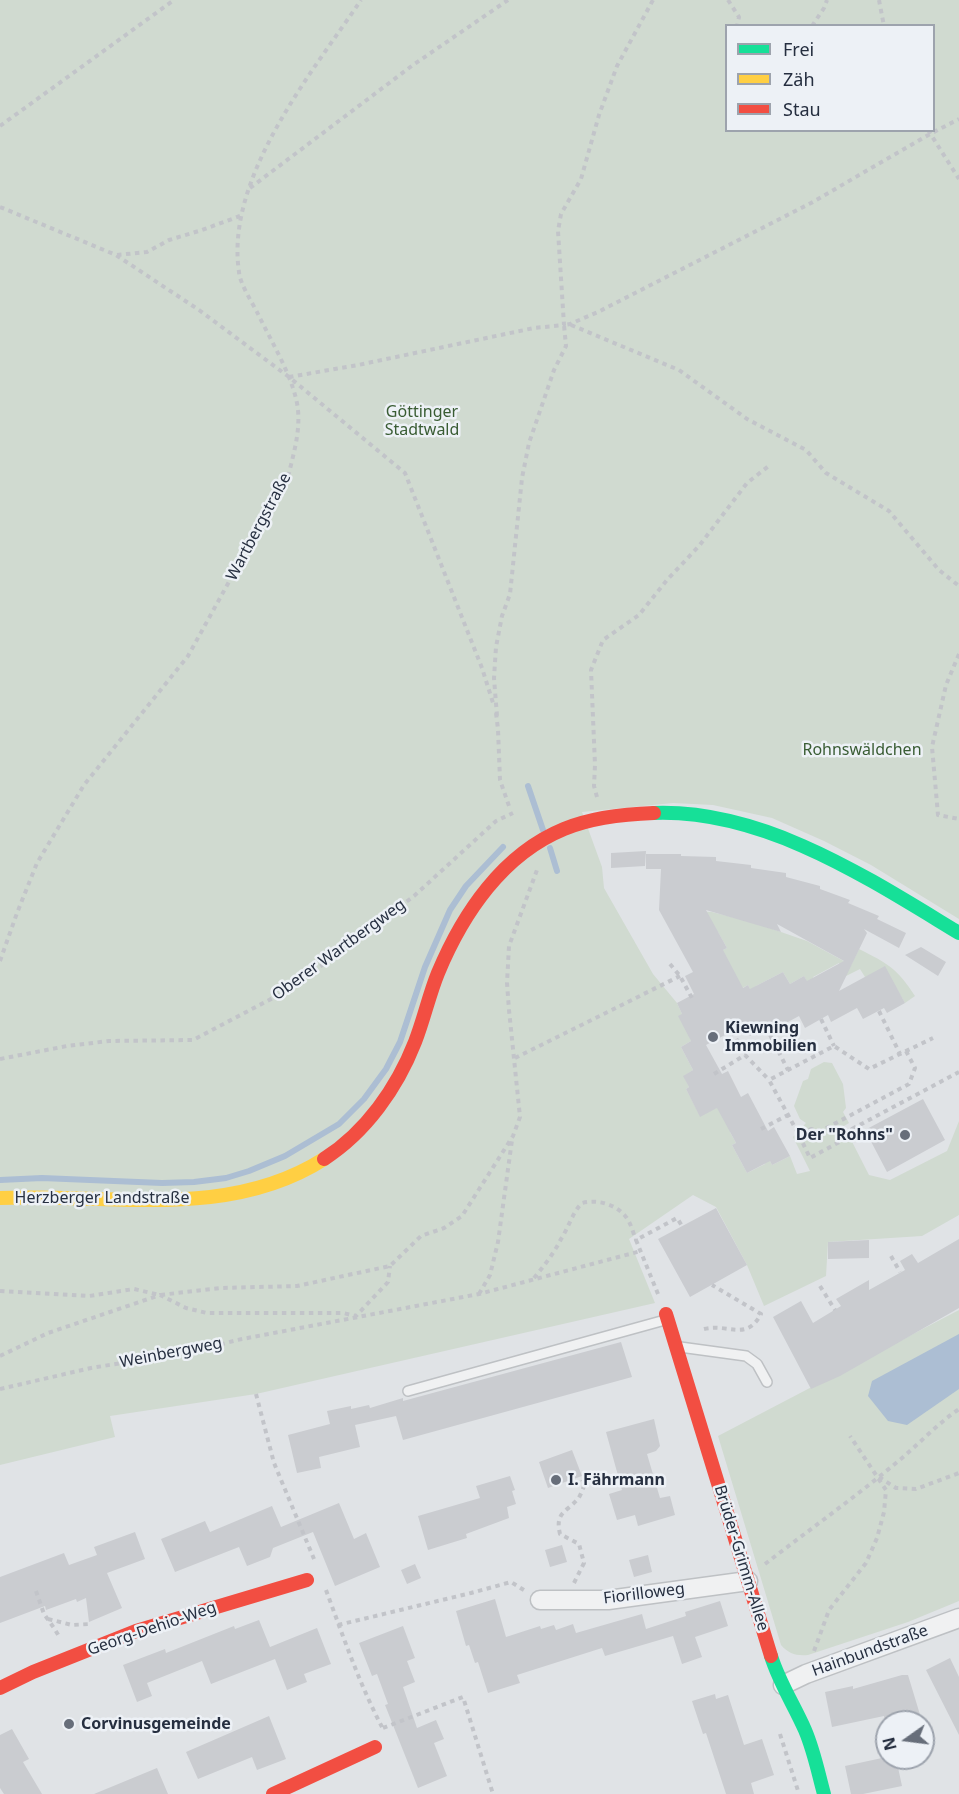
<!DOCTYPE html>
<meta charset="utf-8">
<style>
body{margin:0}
#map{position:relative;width:959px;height:1794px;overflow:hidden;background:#e0e3e6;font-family:"Noto Sans",sans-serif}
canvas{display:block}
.legend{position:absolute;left:725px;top:24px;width:210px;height:108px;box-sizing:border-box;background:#edf1f6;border:2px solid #9da3ad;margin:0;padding:8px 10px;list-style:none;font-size:18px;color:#262f40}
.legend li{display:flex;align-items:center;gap:12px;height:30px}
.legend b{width:30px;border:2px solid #9da3ad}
.north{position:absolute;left:875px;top:1710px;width:60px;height:60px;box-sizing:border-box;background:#edf1f6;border:2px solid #9da3ad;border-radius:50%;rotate:256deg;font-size:16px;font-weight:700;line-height:24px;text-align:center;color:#262f40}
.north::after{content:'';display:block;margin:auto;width:21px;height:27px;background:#676e7a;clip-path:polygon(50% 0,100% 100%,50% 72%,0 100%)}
</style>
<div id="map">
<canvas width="959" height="1794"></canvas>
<ul class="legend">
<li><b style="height:8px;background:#16e098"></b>Frei</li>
<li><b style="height:8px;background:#ffcf43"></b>Zäh</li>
<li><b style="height:8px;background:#f24e42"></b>Stau</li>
</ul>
<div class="north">N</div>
</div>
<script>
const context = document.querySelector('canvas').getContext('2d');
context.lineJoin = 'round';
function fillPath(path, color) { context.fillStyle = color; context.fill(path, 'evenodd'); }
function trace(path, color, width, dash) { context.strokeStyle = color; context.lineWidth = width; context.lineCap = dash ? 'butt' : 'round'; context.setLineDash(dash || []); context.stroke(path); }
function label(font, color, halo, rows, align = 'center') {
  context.font = font + ' "Noto Sans",sans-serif'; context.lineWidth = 5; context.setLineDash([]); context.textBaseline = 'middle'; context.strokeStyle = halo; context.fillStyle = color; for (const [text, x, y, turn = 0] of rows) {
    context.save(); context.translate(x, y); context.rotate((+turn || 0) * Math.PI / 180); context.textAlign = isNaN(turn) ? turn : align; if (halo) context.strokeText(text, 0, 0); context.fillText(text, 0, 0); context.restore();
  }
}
fillPath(new Path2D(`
 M0,0h959v919l-88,-54 -47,-24 -52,-23 -59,-13 -40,-2 -91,9 20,55 2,21 49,86 24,29 5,11 9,27 -10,6 12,23 -9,6 5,11 -3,2 14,27 18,-9 21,20 -9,5 6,11 -4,2 15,28 18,-9 2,-9 5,10 18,-9 7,18 13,-3 -17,-34 13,-14 -6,-4 -6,-13 9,-25 5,-2 3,-10 13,-7 8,1 11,21 3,24 -3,4 6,11 -5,3 25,49 21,5 57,-29 12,-30v94l-37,21 -94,6 -2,34 -62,30 -17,-41 -31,-58 -23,-12 -64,44 26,64 -399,91 -146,22 5,21 -115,28zM726,26h208v104h-208z
 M677,910l35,2 43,11 52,18 44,24 8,-16c28,14 38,19 56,47l-10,7 -13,-22 -27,-4 -5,-8 -14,7 -7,-13 -26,14 2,6 -6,3 -5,-10 -14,8 -7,-12 -27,14 -3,9 -5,-10 -28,15 3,-50 4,-2 -9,-16z
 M959,1310v291l-51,21 -100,33c-12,1 -19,-1 -27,-10l-63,-209z`), '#d0dad0');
fillPath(new Path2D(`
 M959,1334v55l-52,36 -19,-4 -20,-25 4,-15z`), '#acbed3');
trace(new Path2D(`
 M528,786l15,44
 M550,848l7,23
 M0,1180l42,-2 120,5 32,-1 32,-4 23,-7 36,-15 54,-32 25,-25 22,-30 14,-27 25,-75 25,-57 16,-24 37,-39`), '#acbed3', 6);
fillPath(new Path2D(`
 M646,851l-1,15 -34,2v-15z
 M646,854h35v2l35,1v4l35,4v3l35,5v4l34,9v3l30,11 -2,3 31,13 -2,3 29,14 -7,15 -35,-19 3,4 -28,58 46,-25 20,37 -18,10 -3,-5 -21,11 -6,-11 -26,14 -3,-7 -23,13 -6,-12 -24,13 -3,-5 -22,12 -6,-11 -38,20 16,29 6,-3 13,26 7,-4 20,38 6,-4 16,29 -18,9 -2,-4 -23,12 -15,-28 4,-2 -19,-35 -17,9 -14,-28 3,-2 -6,-11 10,-6 -12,-23 10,-6 -13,-25 4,-2 -5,-11 17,-9 -9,-18 8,-4 -34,-62 2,-41h-15zM706,910l75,22 -4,-8 67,37 -37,20 -3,-5 -14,8 -7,-12 -33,17 -2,-4 -5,3 -20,-38 4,-2z
 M921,947l25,15 -8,14 -33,-21z
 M923,1099l22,41 -58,32 -22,-42z
 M716,1208l31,57 -57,32 -32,-58z
 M959,1239v69l-119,68 -29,13 -38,-72 28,-16 12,22 28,-17 -5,-7 33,-19v10l36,-20 -5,-9 12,-7 6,9z
 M869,1240v18l-41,1v-17z
 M621,1342l11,35 -229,63 -7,-24 -41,9 5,22 -41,10 2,11 -24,5 -9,-38 42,-11 -3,-13 24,-5v3l18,-4 1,3 33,-10v3z
 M654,1419l6,27 -4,5 -9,3 13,44 10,-2 5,19 -37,11 -3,-11 -18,5 -8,-26 13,-4 -16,-58z
 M572,1450l10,26 -34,12 -9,-26z
 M510,1476l5,14 -3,1 4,13 -9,3 2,11 -43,16 1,4 -39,12 -10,-34 62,-18 -4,-12z
 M339,1503l15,36 12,-6 14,34 -45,19 -22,-54 -40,16 -3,9 -23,9 -8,-19 -64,25 -14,-33 44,-18 5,11 62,-26 9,21z
 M135,1532l10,27 -38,14 15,35 -33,14 -3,-24 -9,4 -1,-3 -30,11 -1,-4 -45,17v-46l64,-24 5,12 28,-10 -3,-8z
 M562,1545l5,17 -17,5 -5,-17z
 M648,1555l4,17 -18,5 -5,-17z
 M415,1564l6,14 -14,6 -6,-14z
 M495,1599l11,38 34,-11 1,3 13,-4 2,5 17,-6 3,9 66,-19 4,15 40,-13 -1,-4 35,-11 8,25 -33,11 7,20 -20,7 -9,-28 -68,20 -3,-8 -85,27 3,8 -32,10 -10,-31 -3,1 -6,-18 -3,1 -10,-35z
 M259,1620l11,27 47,-19 14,36 -27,10 3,8 -20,8 -12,-31 -64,25 -9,-23 -55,22 5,13 -15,6 -14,-37 42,-16 1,4 68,-27 1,3z
 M403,1626l12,32 -8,3 8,21 -12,5 14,41 19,-8 8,19 -10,4 13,33 -29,12 -33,-83 3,-1 -11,-30 -5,2 -13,-33z
 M950,1658l9,19v58l-33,-65z
 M902,1675h6l13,43 -14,4h-22l-1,-6 -52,11 -7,-35 28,-6v3z
 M715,1694l1,5 12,-4 16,50 18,-6 12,36 -23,8 3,11h-28l-20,-61 -3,1 -11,-33z
 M269,1716l17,43 -29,11 -5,-13 -54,22 -12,-27z
 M12,1729l17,30 -6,3 19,32h-38l-4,-6v-53z
 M882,1758h14l6,28 -39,8h-12l-6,-28z
 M157,1768l11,26h-74z`), '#caccd0');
const lane = new Path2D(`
 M680,1347l66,9 11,8 10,18
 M408,1391l257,-71`);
const street = new Path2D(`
 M540,1600h68l140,-19
 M783,1685l23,-11 153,-56`);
trace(lane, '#bec1c4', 12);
trace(street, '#bec1c4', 21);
trace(new Path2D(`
 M728,0l11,17 -2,9
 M879,0l5,26
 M812,26l12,-18 3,-8
 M0,126l174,-126
 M928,130l31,49
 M250,188l163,-123 95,-65
 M0,207l116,48 83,55 90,67 116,96 77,195 12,38
 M117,255l30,-3 22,-12 33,-10 38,-14
 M571,325l108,45 68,49 59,31 20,23 63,38 50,59 20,16
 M289,377l69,-12 176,-37 30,-3 -6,-94 3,-17 20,-35 18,-64 18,-49 36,-66
 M959,654l-13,31 -14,62 6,68 21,4
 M496,713l2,16 2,51 9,26h4
 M497,716l-3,-38 2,-31 6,-31 8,-22 12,-116 7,-35 25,-73 12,-24 -2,-21 6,-1 28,-12 213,-109 119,-69 29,-15
 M597,797l-3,-11 1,-21 -4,-95 12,-30 36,-25 28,-35 32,-34 48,-63 23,-18
 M0,961l17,-48 20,-50 47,-78 104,-129 101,-183c5,-21 11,-41 9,-63 -3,-30 -27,-69 -40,-96 -6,-12 -18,-30 -19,-42 -14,-94 72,-198 122,-272
 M670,964l10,12 13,24
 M879,1011l21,43
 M821,1019l13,27
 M766,1027l22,43
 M732,1031l13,24
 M906,1051l9,17 -6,16 -88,47 -10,-2 -12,6 -30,-55 65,-34 35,23 64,-31
 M515,1058l165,-82
 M0,1059l67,-13 42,-5 84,-1 97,-51 124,-93 82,-75 17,-8
 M714,1074l31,-19 24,25
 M761,1129l27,-14
 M799,1135l11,23 44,-24 -2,-5 107,-57
 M891,1256l9,16
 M534,1278c10,-12 20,-25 27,-39 8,-12 11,-26 21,-36 15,-4 34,1 44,14 5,6 7,16 10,23
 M820,1286l15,24
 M0,1291l89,5 45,-7 26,6 60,-7 77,-2 93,-20 31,-30 23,-8 18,-12 51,-80 7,-19 -11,-107 -2,-27 2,-37 28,-76
 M479,1294l11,-19 8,-33 14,-102
 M658,1294l-22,-54 41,-22 5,8
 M704,1329c25,-6 42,13 57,-15l-49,-29
 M0,1356l48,-23 112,-38 26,13 21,5h136l13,3 32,-34 2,-16
 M0,1389l91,-21 109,-18 37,-10 242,-46 162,-43
 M256,1394l18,69 40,96
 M879,1477l17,11 20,1 43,-16
 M765,1564c44,-34 89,-66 131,-101 22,-18 40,-38 63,-54
 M574,1583l10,-20 -5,-19 -19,-10c-5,-21 5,-21 17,-34 3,-3 5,-9 7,-14l-2,-6
 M326,1590c17,46 33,93 56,137
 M36,1591l8,23 10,14 6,10
 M48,1619l24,6 18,-1
 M338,1625l133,-32 40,-11 16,10
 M814,1651l15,-41 37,-47 11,-25 7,-26 2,-22 -36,-54
 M383,1728l80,-31 30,97
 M780,1734l19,60`), '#c2c4c9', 4, [4.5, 4.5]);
trace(lane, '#f0f1f2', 9);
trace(street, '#f0f1f2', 18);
trace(new Path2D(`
 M654,813c110,-4 214,65 305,120
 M771,1656c8,26 23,49 34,74 9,21 13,42 19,64`), '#16e098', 14);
trace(new Path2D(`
 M0,1198c108,-5 227,23 324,-39`), '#ffcf43', 14);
trace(new Path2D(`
 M324,1159c42,-27 73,-71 91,-117 9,-23 14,-47 23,-69 25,-60 65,-119 126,-144 29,-12 60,-15 90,-16
 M666,1314l105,342
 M0,1688l33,-16 103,-41 171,-51
 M273,1794l102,-47`), '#f24e42', 14);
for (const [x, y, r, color] of [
 [713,1037,6,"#676e7a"],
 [905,1135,6,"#676e7a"],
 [556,1480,6,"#676e7a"],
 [69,1724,6,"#676e7a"]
]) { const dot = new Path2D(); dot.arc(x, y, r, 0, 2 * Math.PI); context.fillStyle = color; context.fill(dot); trace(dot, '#edf1f6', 2); }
label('16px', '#395c33', '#edf1f6', [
 ["Göttinger",422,412],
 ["Stadtwald",422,430],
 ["Rohnswäldchen",862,750]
]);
label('16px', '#262f40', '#edf1f6', [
 ["Wartbergstraße",259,527,-62],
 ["Oberer Wartbergweg",339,950,-36],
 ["Herzberger Landstraße",102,1198],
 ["Weinbergweg",171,1353,-11],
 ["Brüder-Grimm-Allee",741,1558,73],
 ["Fiorilloweg",644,1594,-7],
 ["Georg-Dehio-Weg",152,1629,-19],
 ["Hainbundstraße",870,1651,-20]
]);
label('bold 16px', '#262f40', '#edf1f6', [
 ["Kiewning",725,1028],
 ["Immobilien",725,1046],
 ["Der \"Rohns\"",893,1135,"right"],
 ["I. Fährmann",568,1480],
 ["Corvinusgemeinde",81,1724]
], 'left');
</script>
